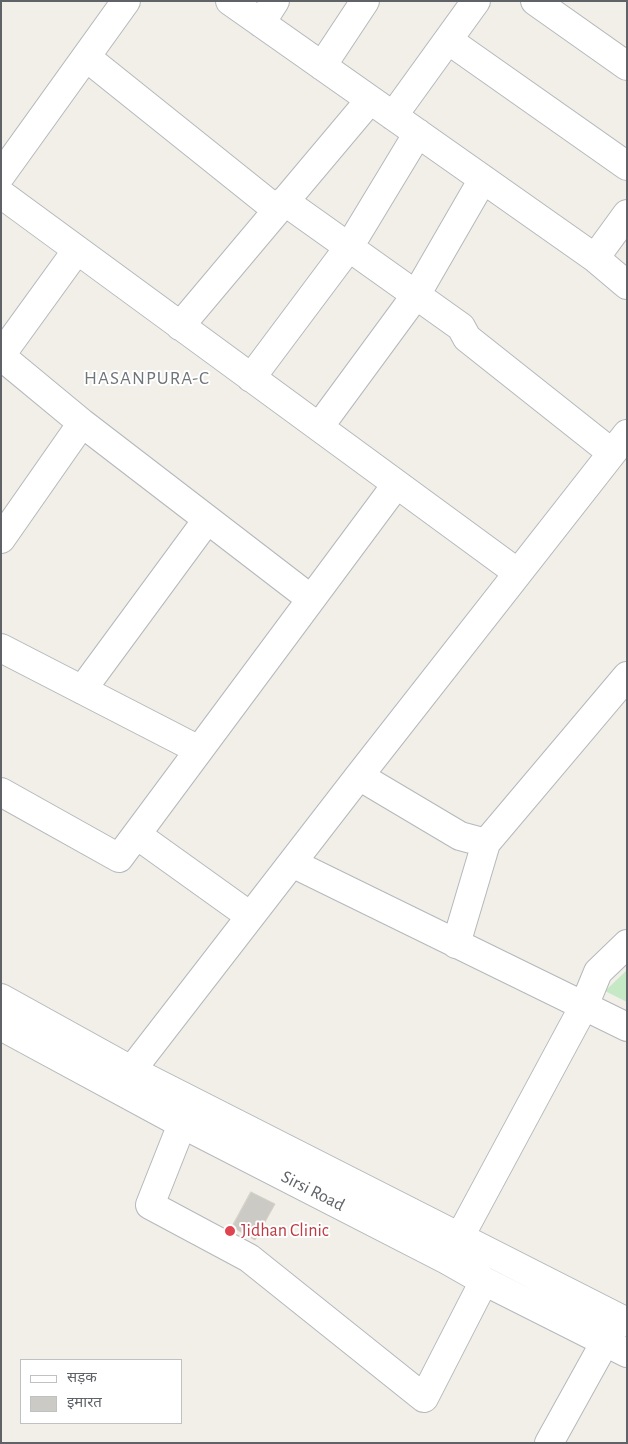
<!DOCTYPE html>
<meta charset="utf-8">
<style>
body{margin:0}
#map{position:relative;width:628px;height:1444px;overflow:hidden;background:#f1efe8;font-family:"Alegreya Sans","Noto Sans Devanagari",sans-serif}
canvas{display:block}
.frame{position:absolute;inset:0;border:2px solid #5f6368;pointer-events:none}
.legend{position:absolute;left:20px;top:1359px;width:162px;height:65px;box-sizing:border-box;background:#fff;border:1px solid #bfc1c3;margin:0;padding:6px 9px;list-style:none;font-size:15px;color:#5f6368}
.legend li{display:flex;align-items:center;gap:10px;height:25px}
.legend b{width:25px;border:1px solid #bfc1c3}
</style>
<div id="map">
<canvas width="628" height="1444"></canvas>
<div class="frame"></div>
<ul class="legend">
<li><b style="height:6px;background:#fff"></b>सड़क</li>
<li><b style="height:14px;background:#cccac5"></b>इमारत</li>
</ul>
</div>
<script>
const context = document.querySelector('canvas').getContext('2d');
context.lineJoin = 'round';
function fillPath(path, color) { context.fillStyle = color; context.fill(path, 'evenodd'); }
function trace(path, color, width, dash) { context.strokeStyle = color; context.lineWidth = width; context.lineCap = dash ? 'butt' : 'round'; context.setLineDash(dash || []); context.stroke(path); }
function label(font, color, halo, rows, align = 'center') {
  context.font = font + ' "Alegreya Sans",sans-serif'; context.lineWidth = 4; context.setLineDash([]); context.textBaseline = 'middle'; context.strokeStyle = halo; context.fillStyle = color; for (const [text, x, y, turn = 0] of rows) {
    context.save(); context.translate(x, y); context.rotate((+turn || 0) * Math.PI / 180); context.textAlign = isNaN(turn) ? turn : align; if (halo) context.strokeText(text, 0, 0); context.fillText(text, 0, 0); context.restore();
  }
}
fillPath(new Path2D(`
 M627,970v32l-22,-11z`), '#c5e8c5');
const building = new Path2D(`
 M251,1192l24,12 -20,36 -23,-13z`);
fillPath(building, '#cccac5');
trace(building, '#d6d1c6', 1);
const minor = new Path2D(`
 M230,1l365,257 32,27
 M535,1l92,65
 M261,23l14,-22
 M448,40l179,126
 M86,57l191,153
 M322,66l43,-65
 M393,116l83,-115
 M1,175l125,-174
 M1,194l517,379
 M284,201l177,126 6,11 145,115
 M595,258l32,-44
 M180,326l190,-226
 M1,355l76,-105
 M1,356l81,67 -81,116
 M251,378l98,-131 69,-114
 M82,423l229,176
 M319,427l97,-132 67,-116
 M1,648l198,102
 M82,690l125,-170
 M359,776l101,60 26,7 141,-167
 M1,792l118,66 277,-373
 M137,835l113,81
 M292,863l335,164
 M456,944l30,-101
 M1,998l130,72 496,252
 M1,1026l181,98 265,136 37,21 143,72
 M117,1089l242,-313 268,-342
 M182,1124l-32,81 99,53 175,140 60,-117
 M450,1255l134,-249 14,-34 29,-28
 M549,1443l56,-101`);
trace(minor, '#b5b8bc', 30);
trace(minor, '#fff', 28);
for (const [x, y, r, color] of [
 [230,1231,6,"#e0444e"]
]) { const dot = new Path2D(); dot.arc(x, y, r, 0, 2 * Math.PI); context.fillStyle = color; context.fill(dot); trace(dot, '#fff', 2); }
label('18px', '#5f6368', '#fff', [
 ["Sirsi Road",313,1191,27]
]);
label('18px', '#be3a42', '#fff', [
 ["Jidhan Clinic",241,1231]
], 'left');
context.letterSpacing = '1px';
label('19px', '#70757a', '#fff', [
 ["HASANPURA-C",147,378]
]);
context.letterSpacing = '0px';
</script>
